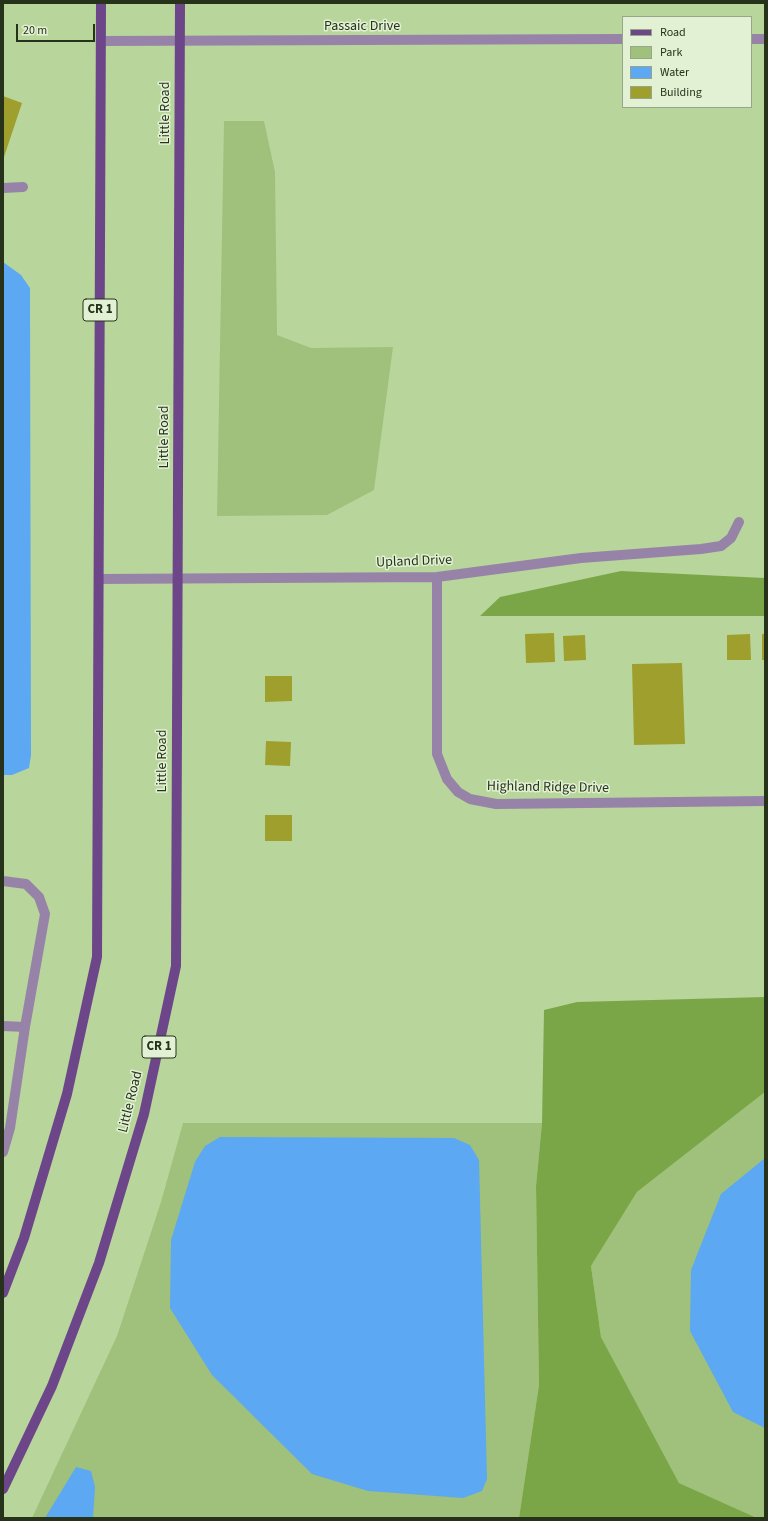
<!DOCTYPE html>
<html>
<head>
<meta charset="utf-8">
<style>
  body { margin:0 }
  #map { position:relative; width:768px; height:1521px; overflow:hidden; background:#b8d69b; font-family:"Source Sans 3",sans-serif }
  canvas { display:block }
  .frame { position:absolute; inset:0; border:4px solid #27321b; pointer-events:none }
  .legend { position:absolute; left:622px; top:16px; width:130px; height:92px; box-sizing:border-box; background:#e2f1d4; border:1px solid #97a58a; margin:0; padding:5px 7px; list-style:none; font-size:12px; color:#27321b }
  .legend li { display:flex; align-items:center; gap:8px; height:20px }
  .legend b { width:20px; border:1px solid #97a58a }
  .scale { position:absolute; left:16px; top:24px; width:79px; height:18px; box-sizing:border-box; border:2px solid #27321b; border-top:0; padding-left:5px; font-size:12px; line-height:14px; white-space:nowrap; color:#27321b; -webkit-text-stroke:3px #e2f1d4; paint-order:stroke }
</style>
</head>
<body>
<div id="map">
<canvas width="768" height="1521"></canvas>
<div class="frame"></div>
<ul class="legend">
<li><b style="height:5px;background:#6d4689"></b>Road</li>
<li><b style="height:11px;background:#9fc17b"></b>Park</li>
<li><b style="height:11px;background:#5ca8f2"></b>Water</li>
<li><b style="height:11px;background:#9e9f2c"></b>Building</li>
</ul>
<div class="scale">20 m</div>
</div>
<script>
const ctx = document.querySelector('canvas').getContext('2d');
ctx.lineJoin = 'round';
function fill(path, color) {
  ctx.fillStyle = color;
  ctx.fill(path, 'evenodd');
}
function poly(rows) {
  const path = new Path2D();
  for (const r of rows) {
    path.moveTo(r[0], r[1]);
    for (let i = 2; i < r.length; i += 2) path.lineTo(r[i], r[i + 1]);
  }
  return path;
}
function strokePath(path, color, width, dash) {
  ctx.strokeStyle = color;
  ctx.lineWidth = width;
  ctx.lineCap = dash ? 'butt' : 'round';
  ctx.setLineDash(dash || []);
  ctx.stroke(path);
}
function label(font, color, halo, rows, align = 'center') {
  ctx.font = font + ' "Source Sans 3",sans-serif';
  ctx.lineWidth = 3;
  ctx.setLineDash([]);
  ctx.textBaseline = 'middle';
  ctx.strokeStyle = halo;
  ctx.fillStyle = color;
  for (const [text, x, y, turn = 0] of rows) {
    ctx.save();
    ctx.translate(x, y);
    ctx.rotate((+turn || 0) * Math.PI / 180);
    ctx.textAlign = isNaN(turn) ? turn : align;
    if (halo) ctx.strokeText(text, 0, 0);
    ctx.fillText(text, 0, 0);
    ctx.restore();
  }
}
fill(poly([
  [224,121,264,121,275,172,277,335,311,348,393,347,374,490,327,515,217,516],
  [765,1092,765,1518,757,1518,679,1483,601,1337,591,1266,637,1192],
  [183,1123,542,1123,536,1186,539,1385,519,1518,32,1518,117,1336,161,1202]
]), '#9fc17b');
fill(poly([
  [621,571,765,578,765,616,480,616,500,597],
  [765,997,765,1092,637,1192,591,1266,601,1337,679,1483,757,1518,519,1518,539,1385,536,1186,542,1123,544,1010,577,1002]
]), '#7ba648');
fill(poly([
  [3,262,21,275,30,288,31,755,29,768,12,775,3,775],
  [220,1137,454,1138,470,1145,479,1160,487,1479,482,1491,463,1498,368,1491,312,1474,212,1375,170,1308,171,1240,195,1162,205,1146],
  [765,1158,765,1428,733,1412,690,1331,691,1270,721,1194],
  [76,1467,91,1471,95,1487,93,1518,45,1518]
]), '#5ca8f2');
fill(poly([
  [3,96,22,103,3,160],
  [554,633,555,662,526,663,525,634],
  [750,634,751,660,727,660,727,635],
  [762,634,765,634,765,660,762,660],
  [585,635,586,660,564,661,563,636],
  [682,663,685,744,634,745,632,664],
  [265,676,292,676,292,701,265,702],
  [266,741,291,742,290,766,265,765],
  [265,815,292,815,292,841,265,841]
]), '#9e9f2c');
strokePath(poly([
  [3,188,23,187]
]), '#9883a8', 10);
strokePath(poly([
  [751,39,765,39],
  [101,41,623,39],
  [437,577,437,754,447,779,458,792,470,799,496,804,765,801],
  [99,579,437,577,581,558,701,549,721,546,731,538,739,522],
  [3,881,26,884,39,897,45,914,25,1027,10,1128,3,1152],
  [3,1026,25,1027]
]), '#9883a8', 10);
strokePath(poly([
  [3,1293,24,1238,67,1094,97,957,101,3],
  [3,1489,52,1386,99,1263,144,1114,176,966,180,3]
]), '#6d4689', 10);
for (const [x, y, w] of [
  [100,310,34],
  [159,1047,34]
]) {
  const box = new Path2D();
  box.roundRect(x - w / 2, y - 11, w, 22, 3);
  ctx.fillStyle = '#e2f1d4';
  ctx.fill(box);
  strokePath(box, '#27321b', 1);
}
label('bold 13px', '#27321b', null, [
  ["CR 1",100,310],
  ["CR 1",159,1047]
]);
label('14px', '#27321b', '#e2f1d4', [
  ["Passaic Drive",362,27],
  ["Little Road",166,113,-90],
  ["Little Road",165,437,-90],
  ["Upland Drive",414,562,-2],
  ["Little Road",163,761,-90],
  ["Highland Ridge Drive",548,788,1],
  ["Little Road",131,1102,-76]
]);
</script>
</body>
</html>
